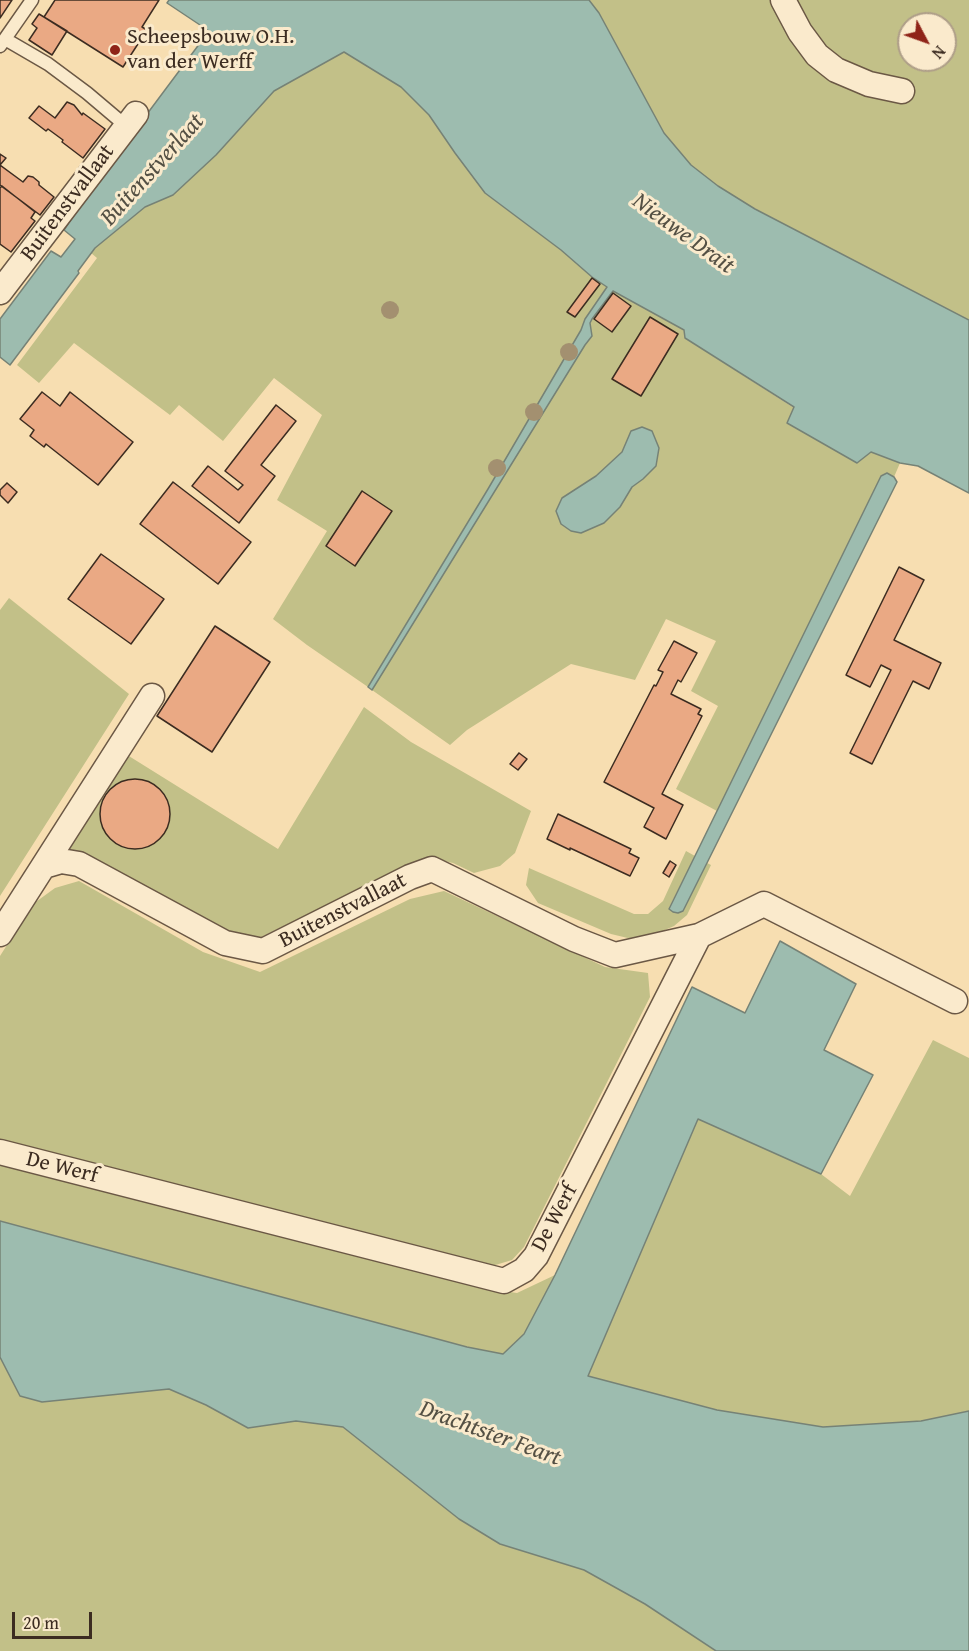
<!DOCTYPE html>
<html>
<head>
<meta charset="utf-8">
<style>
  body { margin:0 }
  #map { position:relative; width:969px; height:1651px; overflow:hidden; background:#f7deb1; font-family:"Gentium Book Plus",serif }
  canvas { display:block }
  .north { position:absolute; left:897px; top:12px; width:60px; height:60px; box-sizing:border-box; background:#faeacc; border:2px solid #ae9e88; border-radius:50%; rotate:131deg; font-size:16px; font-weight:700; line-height:24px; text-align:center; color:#3c2c21 }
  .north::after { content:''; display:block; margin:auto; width:21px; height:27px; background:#8f2418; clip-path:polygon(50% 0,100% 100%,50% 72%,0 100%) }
  .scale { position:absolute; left:12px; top:1612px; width:80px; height:27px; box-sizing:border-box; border:3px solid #3c2c21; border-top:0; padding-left:8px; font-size:18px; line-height:21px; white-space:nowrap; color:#3c2c21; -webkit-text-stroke:4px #faeacc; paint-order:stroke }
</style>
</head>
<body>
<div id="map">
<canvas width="969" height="1651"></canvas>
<div class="north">N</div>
<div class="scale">20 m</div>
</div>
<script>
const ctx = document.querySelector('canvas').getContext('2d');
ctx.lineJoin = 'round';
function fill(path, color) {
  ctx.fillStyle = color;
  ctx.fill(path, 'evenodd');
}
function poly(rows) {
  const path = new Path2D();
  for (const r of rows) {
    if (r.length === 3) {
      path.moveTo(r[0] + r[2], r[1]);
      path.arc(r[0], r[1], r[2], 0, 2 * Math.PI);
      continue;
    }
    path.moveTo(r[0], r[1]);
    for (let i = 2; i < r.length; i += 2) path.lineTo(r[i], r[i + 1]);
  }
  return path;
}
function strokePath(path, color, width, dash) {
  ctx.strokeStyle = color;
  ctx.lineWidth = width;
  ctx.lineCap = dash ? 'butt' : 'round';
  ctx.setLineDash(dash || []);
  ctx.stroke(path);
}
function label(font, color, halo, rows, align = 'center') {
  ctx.font = font + ' "Gentium Book Plus",serif';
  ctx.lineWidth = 6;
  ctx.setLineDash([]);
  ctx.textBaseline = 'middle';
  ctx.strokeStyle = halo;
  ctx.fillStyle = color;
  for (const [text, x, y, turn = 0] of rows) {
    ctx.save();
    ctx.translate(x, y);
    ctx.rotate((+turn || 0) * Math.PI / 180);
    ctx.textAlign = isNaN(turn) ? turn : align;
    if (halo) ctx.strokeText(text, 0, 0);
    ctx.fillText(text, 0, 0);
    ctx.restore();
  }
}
fill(poly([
  [589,0,969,0,969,320,755,209,718,186,691,165,664,133,599,13],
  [909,24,945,24,945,60,909,60],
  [344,52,401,87,429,115,455,153,485,193,561,250,592,277,608,287,585,319,581,330,488,489,368,687,307,645,273,619,327,531,277,500,322,415,274,378,223,441,179,405,170,415,74,343,39,383,17,365,97,258,91,253,95,248,145,207,173,195,216,155,274,91],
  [613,291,684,330,685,338,794,408,788,423,857,463,871,452,900,463,894,477,887,473,881,476,717,811,676,789,718,706,691,691,716,641,666,619,635,680,571,664,467,730,450,745,372,690,585,345,592,336,590,323,592,319],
  [622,452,643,479,632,487,620,507,562,498,596,476],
  [9,598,129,694,0,896,0,610],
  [364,707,411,742,531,811,515,853,500,866,474,873,453,863,431,858,417,861,261,937,247,941,58,854,124,753,278,849],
  [686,851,695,856,669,908,683,911,707,863,711,865,687,915,674,926,649,937,632,939,611,934,538,903,526,885,529,868,634,914,648,914,663,901],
  [79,881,203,952,260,972,410,899,444,891,605,967,648,973,650,997,524,1247,512,1260,492,1266,0,1140,0,956,33,904,55,888],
  [933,1040,969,1058,969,1411,921,1421,823,1427,717,1410,588,1376,698,1119,821,1174,850,1196],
  [0,1165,488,1289,517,1293,555,1275,524,1334,503,1354,467,1347,0,1221],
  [0,1357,42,1402,169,1388,206,1405,248,1428,296,1421,343,1427,459,1519,500,1544,584,1570,645,1604,716,1651,0,1651]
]), '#c2c088');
const water = poly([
  [169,0,589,0,599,13,664,133,691,165,718,186,755,209,969,320,969,493,918,466,900,463,871,452,857,463,787,423,794,407,685,338,684,330,613,291,592,319,590,323,592,336,585,345,372,690,368,687,488,489,581,330,585,319,607,287,592,277,561,250,485,193,455,153,429,115,401,87,344,52,274,91,216,155,173,195,145,207,95,248,78,271,79,273,10,365,0,357,0,319,51,251,61,257,75,239,64,230,94,185,209,31,167,3,169,0],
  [642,427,652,431,659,448,656,466,643,479,632,487,620,507,604,523,581,533,571,531,561,524,556,511,562,498,596,476,622,452,631,431,642,427],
  [887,473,894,477,897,482,683,911,678,913,673,912,669,909,717,811,881,476,887,473],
  [780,941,856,984,824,1050,873,1075,821,1174,698,1119,588,1376,717,1410,823,1427,921,1421,969,1411,969,1651,716,1651,645,1604,584,1570,500,1544,459,1519,343,1427,296,1421,248,1428,206,1405,169,1389,42,1402,20,1396,0,1357,0,1221,467,1347,503,1354,524,1334,555,1275,692,987,745,1013,780,941]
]);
fill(water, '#9dbcaf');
strokePath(water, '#768276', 1.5);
const building = poly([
  [0,0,12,0,0,18,0,0],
  [55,0,159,0,142,27,147,30,123,67,44,17,55,0],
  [39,14,67,31,52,55,29,40,37,28,32,24,39,14],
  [67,102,74,105,82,115,83,113,105,129,83,158,62,142,63,140,48,129,46,131,29,118,39,106,55,118,67,102],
  [0,154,6,158,0,165,23,182,28,176,33,177,39,182,39,185,54,197,40,215,0,185,0,154],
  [2,186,35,212,31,218,35,221,11,252,0,244,0,188,2,186],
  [592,278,600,284,575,317,567,312,592,278],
  [613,293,631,306,612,332,594,319,613,293],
  [650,317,678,334,641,396,612,379,650,317],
  [42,392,60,406,70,392,133,442,98,485,46,444,44,447,30,436,34,430,20,419,42,392],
  [276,405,296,421,261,465,275,476,239,523,192,486,208,466,238,490,243,485,225,471,276,405],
  [173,482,251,542,218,584,140,524,173,482],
  [7,483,17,492,8,503,0,495,0,490,7,483],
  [362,491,392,511,355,566,326,546,362,491],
  [101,554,164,599,131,644,68,599,101,554],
  [899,567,924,580,894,640,941,663,929,689,913,681,872,764,850,753,891,670,881,665,870,687,846,675,899,567],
  [215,626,270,662,212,752,157,716,215,626],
  [674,641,697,653,681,682,678,680,671,694,701,709,698,714,702,716,662,794,683,805,666,839,644,827,654,808,604,782,654,685,656,686,663,672,658,670,674,641],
  [519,753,527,759,518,770,510,764,519,753],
  [135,814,35],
  [558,814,631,849,629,853,639,858,630,876,570,848,570,850,547,839,558,814],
  [670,861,676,865,669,877,663,873,670,861]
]);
fill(building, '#eaa984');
strokePath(building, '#3c2c21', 1.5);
const lane = poly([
  [5,39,48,64,87,93,126,126],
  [0,46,32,0]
]);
const street = poly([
  [783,0,800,32,817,55,836,70,869,84,902,91],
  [0,292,136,114],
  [44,866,61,861,79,864,225,943,263,951,410,877,432,869,574,939,615,955,699,936],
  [0,934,152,696],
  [0,1152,504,1281,524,1270,536,1256,699,936,764,904,955,1001]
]);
strokePath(lane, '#6b5845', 15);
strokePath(street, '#6b5845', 27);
strokePath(lane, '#faeacc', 12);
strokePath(street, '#faeacc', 24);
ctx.fillStyle = '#a39070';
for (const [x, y] of [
  [390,310],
  [569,352],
  [534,412],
  [497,468]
]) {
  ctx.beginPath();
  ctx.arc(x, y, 9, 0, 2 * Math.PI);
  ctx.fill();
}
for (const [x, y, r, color] of [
  [115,50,6,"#8f2418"]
]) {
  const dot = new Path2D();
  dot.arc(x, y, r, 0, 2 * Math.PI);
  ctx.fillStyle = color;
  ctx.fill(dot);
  strokePath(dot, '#faeacc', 2);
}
label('22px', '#3c2c21', '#faeacc', [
  ["Scheepsbouw O.H.",127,37],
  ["van der Werff",127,62]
], 'left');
label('22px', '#3c2c21', '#faeacc', [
  ["Buitenstvallaat",68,203,-53],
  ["Buitenstvallaat",343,911,-27],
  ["De Werf",62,1168,14],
  ["De Werf",555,1218,-62]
]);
label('italic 24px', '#545044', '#faeacc', [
  ["Buitenstverlaat",153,170,-48],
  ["Nieuwe Drait",683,234,36],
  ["Drachtster Feart",490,1434,20]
]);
</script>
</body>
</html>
